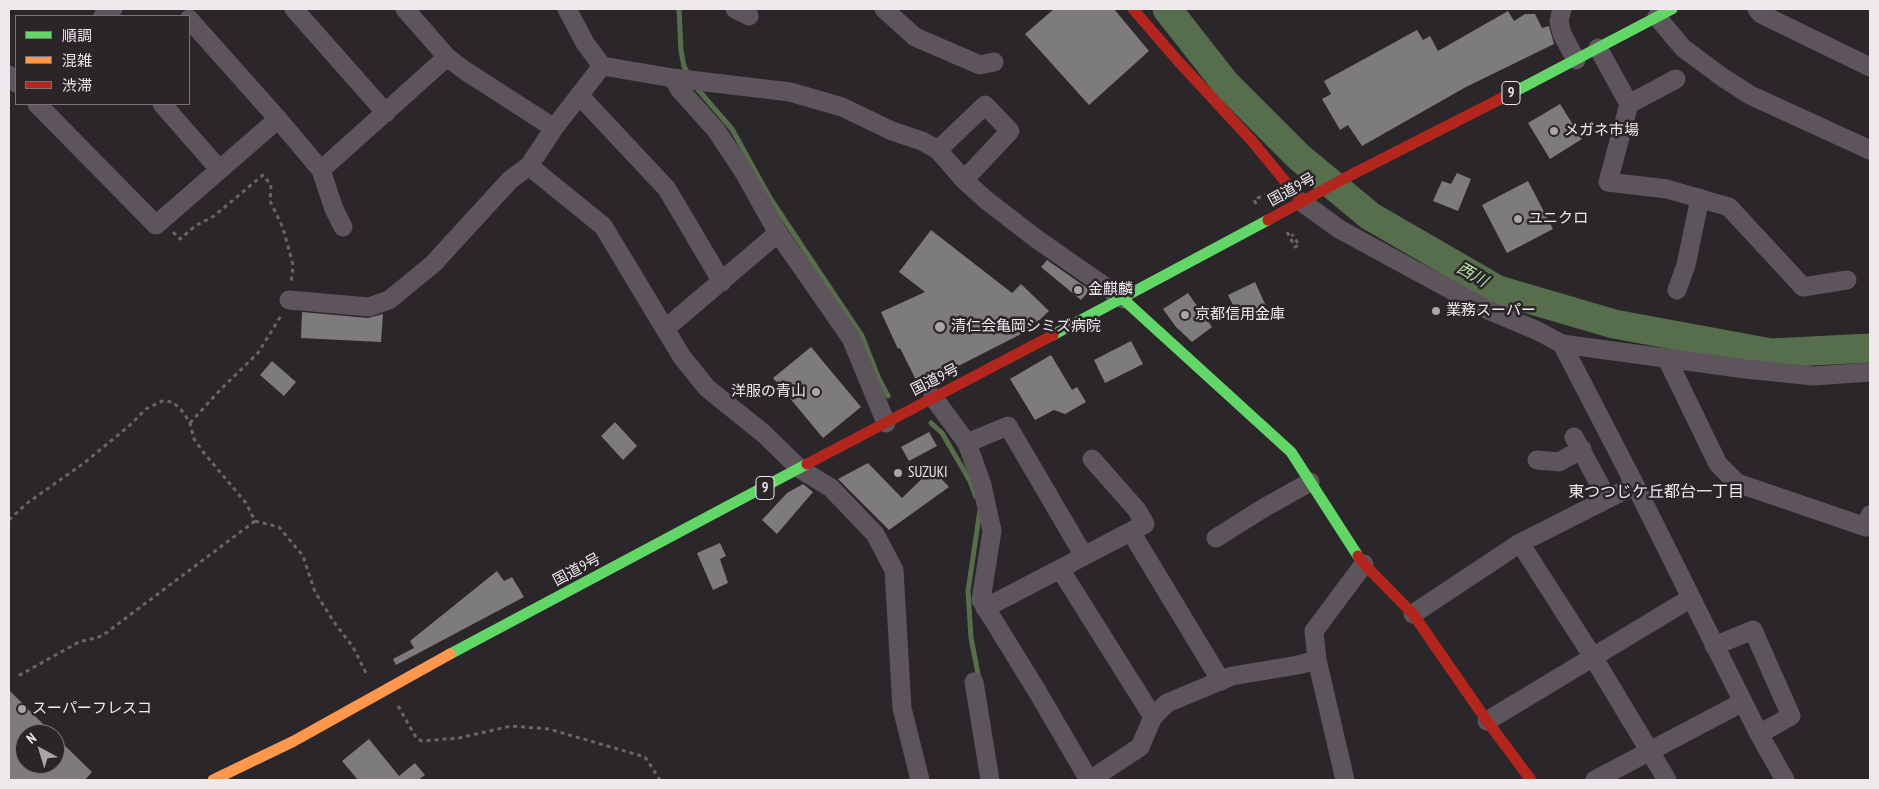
<!DOCTYPE html>
<html>
<head>
<meta charset="utf-8">
<style>
  body { margin:0 }
  #map { position:relative; width:1879px; height:789px; overflow:hidden; background:#2a2629; font-family:"PT Sans Narrow","Noto Sans JP",sans-serif }
  canvas { display:block }
  .frame { position:absolute; inset:0; border:10px solid #ede9ed; pointer-events:none }
  .legend { position:absolute; left:15px; top:15px; width:175px; height:90px; box-sizing:border-box; background:#2b252a; border:1px solid #797378; margin:0; padding:6px 9px; list-style:none; font-size:15px; color:#ede9ed }
  .legend li { display:flex; align-items:center; gap:10px; height:25px }
  .legend b { width:25px; border:1px solid #797378 }
  .north { position:absolute; left:15px; top:724px; width:50px; height:50px; box-sizing:border-box; background:#2b252a; border:1px solid #797378; border-radius:50%; rotate:321deg; font-size:14px; font-weight:700; line-height:20px; text-align:center; color:#ede9ed }
  .north::after { content:''; display:block; margin:auto; width:18px; height:22px; background:#a9a5a8; clip-path:polygon(50% 0,100% 100%,50% 72%,0 100%) }
</style>
</head>
<body>
<div id="map">
<canvas width="1879" height="789"></canvas>
<div class="frame"></div>
<ul class="legend">
<li><b style="height:6px;background:#63d668"></b>順調</li>
<li><b style="height:6px;background:#ff974d"></b>混雑</li>
<li><b style="height:6px;background:#b3261e"></b>渋滞</li>
</ul>
<div class="north">N</div>
</div>
<script>
const ctx = document.querySelector('canvas').getContext('2d');
ctx.lineJoin = 'round';
function poly(rows) {
  const path = new Path2D();
  for (const r of rows) {
    path.moveTo(r[0], r[1]);
    for (let i = 2; i < r.length; i += 2) path.lineTo(r[i], r[i + 1]);
  }
  return path;
}
function strokePath(path, color, width, dash) {
  ctx.strokeStyle = color;
  ctx.lineWidth = width;
  ctx.lineCap = dash ? 'butt' : 'round';
  ctx.setLineDash(dash || []);
  ctx.stroke(path);
}
function fill(path, color) {
  ctx.fillStyle = color;
  ctx.fill(path, 'evenodd');
}
function label(font, color, halo, rows, align = 'center') {
  ctx.font = font + ' "PT Sans Narrow","Noto Sans JP",sans-serif';
  ctx.lineWidth = 5;
  ctx.setLineDash([]);
  ctx.textBaseline = 'middle';
  ctx.strokeStyle = halo;
  ctx.fillStyle = color;
  for (const [text, x, y, turn = 0] of rows) {
    ctx.save();
    ctx.translate(x, y);
    ctx.rotate((+turn || 0) * Math.PI / 180);
    ctx.textAlign = isNaN(turn) ? turn : align;
    if (halo) ctx.strokeText(text, 0, 0);
    ctx.fillText(text, 0, 0);
    ctx.restore();
  }
}
strokePath(poly([
  [679,9,681,51,684,66,688,74],
  [695,86,732,129,770,198,862,336,878,377,888,396],
  [931,423,942,433,970,481,976,497],
  [979,679,971,638,968,591,980,510]
]), '#576e4d', 5);
strokePath(poly([
  [1167,9,1226,84,1299,157,1370,216,1498,290,1614,324,1771,353,1870,348]
]), '#576e4d', 29);
fill(poly([
  [1054,9,1114,9,1149,51,1089,105,1025,34],
  [1508,11,1514,21,1525,14,1535,14,1542,28,1549,26,1554,44,1466,87,1362,146,1348,125,1340,130,1322,99,1331,94,1324,81,1417,30,1423,40,1430,36,1438,51],
  [1560,104,1582,139,1550,159,1528,123],
  [1457,173,1471,179,1458,211,1433,201,1442,181,1451,184],
  [1528,181,1553,229,1507,253,1482,205],
  [931,230,1012,293,1021,284,1049,311,1029,330,919,386,900,348,898,349,881,312,925,292,899,272],
  [1047,260,1090,290,1081,300,1041,267],
  [1255,282,1266,306,1240,319,1228,295],
  [1188,293,1212,327,1192,342,1176,327,1163,309],
  [302,312,368,318,383,314,381,342,301,338],
  [1131,341,1143,364,1105,383,1094,360],
  [811,347,861,407,823,438,773,378],
  [1051,355,1072,390,1077,387,1086,402,1065,414,1054,410,1035,420,1010,379],
  [272,361,296,382,284,396,260,375],
  [615,422,637,446,623,460,601,436],
  [929,432,937,446,909,461,901,447],
  [868,463,902,498,932,469,949,487,889,530,838,479],
  [803,484,813,492,777,534,762,520,787,493],
  [720,543,726,556,720,559,728,583,713,590,697,553],
  [497,571,504,581,512,577,524,597,396,665,393,659,414,648,410,641],
  [9,690,53,734,25,734,25,764,55,764,55,736,92,772,85,780,9,780],
  [369,739,399,776,415,763,425,775,418,780,358,780,342,761]
]), '#7e7b7e');
strokePath(poly([
  [1256,204,1254,200,1266,194],
  [173,232,180,239,195,226,214,216,263,175,271,185,270,201,283,228,293,265,291,284],
  [1287,232,1295,247,1299,245,1292,234],
  [190,423,221,389,258,353,282,314],
  [9,520,26,504,84,463,129,426,146,409,162,401,173,402,184,413,190,423,194,439,204,453,246,503,255,521,102,636,79,642,18,676],
  [255,521,279,527,303,556,315,592,336,625,353,647,367,675],
  [398,706,417,739,422,741,459,738,511,726,549,729,645,757,660,780]
]), '#6b646a', 3, [4, 4]);
strokePath(poly([
  [294,9,386,113],
  [405,9,447,57],
  [567,9,585,43,602,66,673,78,790,92,842,107,892,131,922,141,938,150,964,180,986,200,1038,240,1123,299],
  [735,9,749,16],
  [884,9,915,37,980,65,994,62],
  [1562,9,1559,21,1562,34,1576,60],
  [1757,9,1761,14,1870,67],
  [103,16,113,9],
  [1657,17,1683,48,1722,77,1750,95,1870,150],
  [189,19,278,119],
  [1598,48,1629,104,1608,182,1667,189,1729,207,1803,287,1847,280],
  [9,75,16,83],
  [673,78,680,90,716,130,745,174,778,233,851,338,886,423],
  [579,95,667,189,722,282],
  [37,104,156,225,278,119,321,170,447,57,464,70,554,128],
  [162,104,219,169],
  [1629,104,1676,79],
  [938,150,985,105,1010,131,964,180],
  [529,166,603,226,682,357,707,388,763,433,800,469,831,488,875,534,894,570,902,708,920,780],
  [321,170,334,209,343,227],
  [1302,202,1339,229,1488,310,1538,331,1562,344,1746,369,1813,376,1870,372],
  [1677,290,1686,265,1700,198],
  [289,300,369,307,389,300,433,264,510,180,529,166,554,128,602,66],
  [665,329,778,233],
  [1562,344,1635,485,1759,734,1785,780],
  [1667,359,1718,464,1737,483,1866,527,1870,515],
  [933,397,967,443,1008,426,1084,556,1060,569,1153,717],
  [1574,437,1607,498],
  [967,443,982,485,992,531,981,600,1037,691,1089,780],
  [1537,460,1559,462,1582,449],
  [1131,532,1221,681],
  [1216,538,1262,509,1310,482],
  [1520,543,1593,657,1667,780],
  [1084,556,1145,524,1137,510,1092,459],
  [985,608,1060,569],
  [1413,614,1520,543,1635,485],
  [1714,646,1753,630,1791,716,1759,734],
  [974,682,990,780],
  [1487,721,1691,598],
  [1090,780,1140,747,1153,717,1167,703,1232,676,1298,665,1317,660],
  [1345,780,1317,660,1314,631,1364,564],
  [1595,780,1743,702]
]), '#5d545c', 19);
strokePath(poly([
  [1512,93,1672,9],
  [1123,299,1291,452,1358,556],
  [1053,335,1268,220],
  [450,654,807,464]
]), '#63d668', 11);
strokePath(poly([
  [213,780,294,741,450,654]
]), '#ff974d', 11);
strokePath(poly([
  [1133,9,1178,61,1252,141,1302,202],
  [1268,220,1349,176,1512,93],
  [807,464,1053,335],
  [1358,556,1364,564,1413,614,1487,721,1531,780]
]), '#b3261e', 11);
for (const [x, y, r, color] of [
  [1554,131,5,"#a9a5a8"],
  [1518,219,5,"#a9a5a8"],
  [1078,290,5,"#a9a5a8"],
  [1436,311,5,"#a9a5a8"],
  [1185,315,5,"#a9a5a8"],
  [940,327,6,"#a9a5a8"],
  [816,392,5,"#a9a5a8"],
  [898,473,5,"#a9a5a8"],
  [22,709,5,"#a9a5a8"]
]) {
  const dot = new Path2D();
  dot.arc(x, y, r, 0, 2 * Math.PI);
  ctx.fillStyle = color;
  ctx.fill(dot);
  strokePath(dot, '#2b252a', 2);
}
for (const [x, y, w] of [
  [1511,93,18],
  [765,488,18]
]) {
  const box = new Path2D();
  box.roundRect(x - w / 2, y - 11.5, w, 23, 4);
  ctx.fillStyle = '#2b252a';
  ctx.fill(box);
  strokePath(box, '#ede9ed', 1);
}
label('bold 14px', '#ede9ed', null, [
  ["9",1511,93],
  ["9",765,488]
]);
label('15px', '#ede9ed', '#2b252a', [
  ["メガネ市場",1564,131],
  ["ユニクロ",1528,219],
  ["金麒麟",1088,290],
  ["業務スーパー",1446,311],
  ["京都信用金庫",1195,315],
  ["清仁会亀岡シミズ病院",951,327],
  ["洋服の青山",806,392,"right"],
  ["SUZUKI",908,473],
  ["スーパーフレスコ",32,709]
], 'left');
label('15px', '#ede9ed', '#2b252a', [
  ["国道9号",1292,190,-29],
  ["国道9号",935,380,-27],
  ["国道9号",577,570,-28]
]);
label('italic 16px', '#b5e0a4', '#2b252a', [
  ["西川",1472,275,30]
]);
label('16px', '#ede9ed', '#2b252a', [
  ["東つつじケ丘都台一丁目",1656,492]
]);
</script>
</body>
</html>
